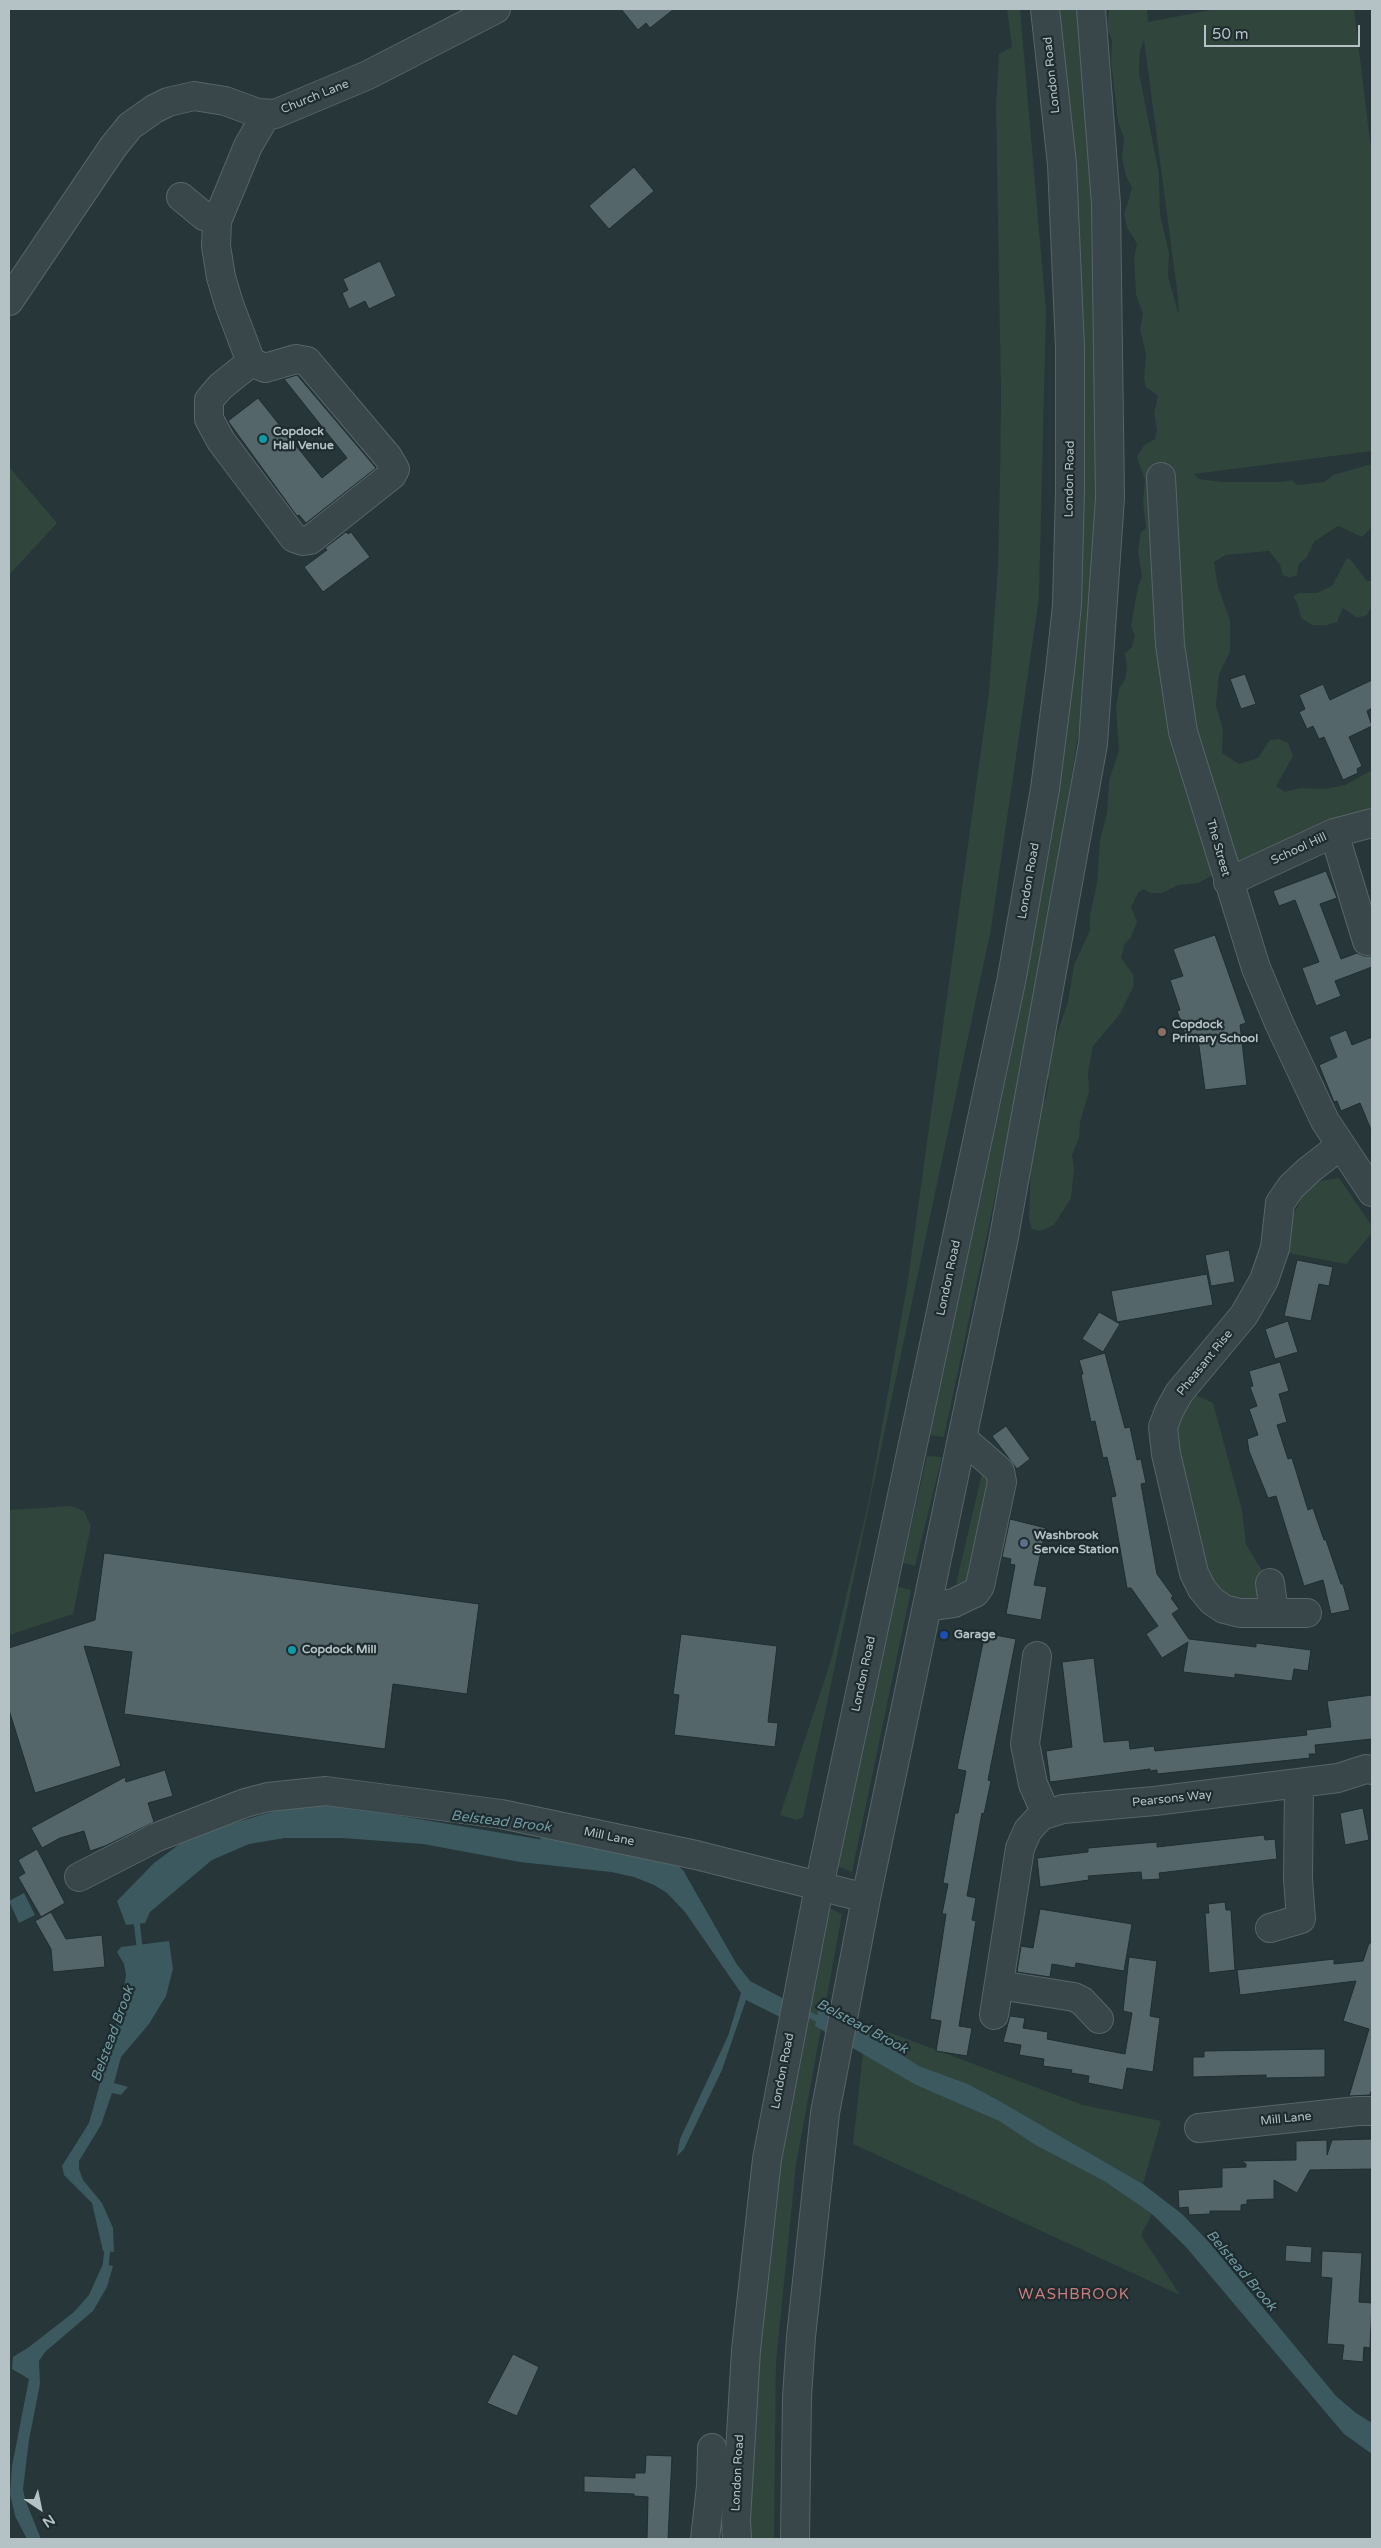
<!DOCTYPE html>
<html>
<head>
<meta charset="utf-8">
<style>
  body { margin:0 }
  #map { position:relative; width:1381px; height:2548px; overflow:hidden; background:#263639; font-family:"Varela Round",sans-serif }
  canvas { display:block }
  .frame { position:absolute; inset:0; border:10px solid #b5c2c5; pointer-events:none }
  .north { position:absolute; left:15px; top:2483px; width:50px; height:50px; -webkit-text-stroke:4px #1e2c2f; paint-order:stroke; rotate:146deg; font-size:14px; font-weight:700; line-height:20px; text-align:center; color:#b5c2c5 }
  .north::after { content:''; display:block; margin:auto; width:18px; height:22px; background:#b5c2c5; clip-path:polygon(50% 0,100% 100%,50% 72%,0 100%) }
  .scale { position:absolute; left:1204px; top:25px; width:156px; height:22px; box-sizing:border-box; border:2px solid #b5c2c5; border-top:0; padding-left:6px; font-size:15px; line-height:18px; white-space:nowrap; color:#b5c2c5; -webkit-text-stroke:4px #1e2c2f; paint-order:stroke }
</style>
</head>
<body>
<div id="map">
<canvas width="1381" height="2548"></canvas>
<div class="frame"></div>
<div class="north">N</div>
<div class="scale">50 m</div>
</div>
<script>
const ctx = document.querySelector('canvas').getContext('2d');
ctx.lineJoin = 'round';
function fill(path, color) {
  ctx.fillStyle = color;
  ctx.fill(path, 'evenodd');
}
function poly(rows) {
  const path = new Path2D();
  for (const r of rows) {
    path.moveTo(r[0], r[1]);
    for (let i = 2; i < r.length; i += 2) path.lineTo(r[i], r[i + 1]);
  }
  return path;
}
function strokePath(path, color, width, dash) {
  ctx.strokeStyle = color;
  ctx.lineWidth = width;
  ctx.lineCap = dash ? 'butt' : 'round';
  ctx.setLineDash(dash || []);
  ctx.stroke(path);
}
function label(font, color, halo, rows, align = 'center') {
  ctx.font = font + ' "Varela Round",sans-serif';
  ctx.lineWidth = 4.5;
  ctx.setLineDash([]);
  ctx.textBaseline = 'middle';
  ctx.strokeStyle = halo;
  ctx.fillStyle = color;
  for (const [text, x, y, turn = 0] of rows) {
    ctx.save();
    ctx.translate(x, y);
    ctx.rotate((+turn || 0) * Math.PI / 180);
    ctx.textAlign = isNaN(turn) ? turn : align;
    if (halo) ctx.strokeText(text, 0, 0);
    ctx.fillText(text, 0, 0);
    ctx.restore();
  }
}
fill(poly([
  [1007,9,1020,9,1046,311,1039,598,991,929,803,1817,797,1820,780,1815,831,1660,869,1500,908,1280,989,692,998,565,1000,477,1001,396,996,106,999,54,1012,47],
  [1058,9,1077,9,1096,251,1097,489,1087,678,1036,1004,944,1437,928,1435,1021,1000,1072,673],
  [1109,9,1147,9,1148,22,1216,9,1354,9,1372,157,1372,451,1194,474,1199,479,1222,482,1281,482,1292,480,1297,485,1324,482,1333,475,1372,464,1372,527,1362,537,1338,526,1314,542,1307,557,1299,564,1297,575,1290,578,1283,575,1280,565,1269,551,1226,555,1214,562,1218,587,1230,620,1230,652,1219,674,1216,705,1223,730,1222,753,1239,764,1258,758,1270,740,1279,739,1288,743,1293,756,1276,786,1285,792,1300,788,1324,789,1345,785,1372,770,1372,819,1215,874,1198,883,1178,885,1162,893,1151,893,1143,889,1138,893,1131,907,1137,921,1136,925,1130,939,1125,943,1121,958,1133,974,1134,985,1120,1014,1093,1046,1088,1073,1089,1092,1080,1122,1079,1138,1072,1155,1074,1169,1071,1198,1054,1225,1041,1231,1032,1229,1029,1220,1032,1131,1035,1120,1046,1097,1049,1081,1046,1074,1050,1053,1068,1002,1074,965,1090,930,1090,915,1097,883,1100,840,1107,813,1109,780,1119,750,1116,708,1119,689,1125,679,1127,668,1125,653,1132,647,1135,636,1131,626,1138,586,1142,577,1138,551,1141,532,1146,528,1143,501,1145,480,1137,457,1144,445,1155,439,1157,430,1154,413,1158,396,1146,387,1144,379,1146,354,1140,329,1143,314,1136,294,1134,258,1137,244,1127,227,1124,215,1132,188,1126,176,1122,159,1124,138,1118,122,1111,60,1112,40,1107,29],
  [1144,40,1178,298,1179,315,1168,277,1169,253,1160,214,1159,174,1139,73,1140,51],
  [9,467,57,523,9,575],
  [1347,558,1351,560,1367,581,1372,581,1372,605,1367,615,1357,618,1343,608,1337,622,1327,625,1312,625,1301,618,1298,605,1293,596,1299,593,1317,593,1332,586],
  [1339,1178,1372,1226,1372,1233,1346,1264,1288,1253,1290,1222,1305,1191,1318,1181],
  [1191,1393,1213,1403,1242,1510,1246,1544,1267,1579,1253,1602,1229,1601,1208,1584,1173,1442,1179,1415],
  [927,1456,942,1457,915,1566,903,1563],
  [983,1469,991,1480,967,1581,956,1584],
  [71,1506,84,1511,91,1526,73,1614,9,1635,9,1510],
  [895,1586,911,1590,852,1872,837,1866],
  [829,1908,842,1914,796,2165,776,2362,774,2539,749,2539,747,2532,759,2355,779,2156],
  [862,2029,891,2033,1083,2105,1161,2121,1143,2184,996,2099,968,2084,919,2066],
  [863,2052,916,2085,999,2121,1037,2146,1104,2181,1152,2214,1141,2235,1180,2295,853,2144]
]), '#30453c');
fill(poly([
  [305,1805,347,1807,592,1848,648,1850,670,1859,683,1870,736,1963,750,1981,805,2010,802,2028,746,2000,722,2070,684,2149,677,2156,680,2139,728,2036,741,1993,685,1912,667,1893,654,1885,634,1877,611,1872,520,1862,423,1844,342,1838,285,1838,249,1844,212,1860,150,1912,145,1923,126,1925,117,1901,154,1863,181,1843,227,1825,285,1808],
  [24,1893,35,1915,19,1923,9,1901],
  [169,1941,173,1969,166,1996,149,2024,121,2057,114,2083,128,2087,121,2095,112,2093,101,2125,79,2161,79,2169,83,2180,102,2203,113,2228,114,2252,103,2251,92,2203,64,2175,62,2166,89,2123,121,2008,126,1975,124,1964,117,1952,121,1947],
  [819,2008,862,2029,919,2066,968,2084,996,2099,1143,2184,1182,2214,1208,2241,1336,2396,1356,2413,1372,2423,1372,2454,1344,2434,1186,2247,1152,2214,1104,2181,1037,2146,999,2121,916,2085,815,2026],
  [103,2264,113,2266,107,2287,93,2311,45,2352,39,2361,40,2384,29,2440,23,2489,25,2499,41,2539,27,2539,15,2516,10,2494,12,2466,29,2379,12,2369,13,2357,29,2347,74,2312,89,2295]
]), '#3b595e');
strokePath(poly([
  [543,1840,590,1846],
  [136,1916,140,1951],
  [801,2010,823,2022],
  [105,2271,108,2244]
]), '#3b595e', 6);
const building = poly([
  [621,9,674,9,650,28,646,23,638,30,621,9],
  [634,167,654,191,609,229,589,206,634,167],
  [380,261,396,296,369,309,365,301,349,309,342,293,348,290,343,279,380,261],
  [297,375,376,468,306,523,299,515,297,516,228,421,258,398,322,478,347,458,284,379,297,375],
  [346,532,348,534,351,532,370,557,323,592,304,567,327,550,325,548,346,532],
  [1245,674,1256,704,1241,709,1230,679,1245,674],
  [1372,680,1372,708,1367,711,1372,726,1349,737,1362,766,1357,769,1358,773,1343,780,1324,737,1319,739,1313,726,1307,729,1299,712,1305,709,1299,695,1323,684,1330,700,1372,680],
  [1326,871,1337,898,1320,904,1341,959,1357,953,1364,956,1372,956,1372,967,1335,981,1341,996,1316,1006,1302,968,1319,962,1295,900,1279,906,1273,891,1326,871],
  [1215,935,1246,1023,1240,1025,1247,1085,1205,1090,1198,1039,1188,1043,1177,1011,1180,1010,1170,980,1183,976,1173,949,1215,935],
  [1346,1030,1352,1045,1372,1037,1372,1132,1360,1103,1341,1111,1337,1101,1334,1102,1319,1065,1337,1057,1329,1037,1346,1030],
  [1229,1250,1235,1282,1211,1286,1205,1255,1229,1250],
  [1297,1260,1333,1267,1329,1286,1319,1284,1311,1321,1284,1316,1297,1260],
  [1207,1274,1213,1305,1117,1322,1111,1291,1207,1274],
  [1099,1312,1120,1324,1103,1352,1082,1339,1099,1312],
  [1288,1321,1298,1352,1275,1359,1265,1329,1288,1321],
  [1105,1353,1125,1428,1130,1427,1137,1460,1141,1459,1146,1483,1141,1484,1157,1574,1173,1596,1171,1598,1179,1609,1172,1614,1189,1639,1256,1647,1256,1643,1311,1650,1308,1671,1294,1669,1292,1681,1235,1674,1235,1678,1183,1672,1188,1642,1162,1658,1146,1634,1158,1626,1131,1588,1127,1588,1111,1497,1116,1496,1107,1457,1103,1458,1095,1421,1091,1422,1081,1375,1083,1374,1079,1360,1105,1353],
  [1280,1362,1289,1391,1279,1394,1287,1422,1277,1425,1288,1459,1292,1458,1308,1510,1313,1508,1324,1540,1326,1540,1341,1584,1343,1584,1350,1610,1331,1614,1323,1580,1304,1586,1276,1496,1268,1498,1249,1451,1247,1439,1258,1435,1249,1409,1257,1406,1250,1387,1253,1386,1249,1371,1280,1362],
  [1006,1426,1030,1459,1017,1469,992,1436,1006,1426],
  [1010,1519,1046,1528,1034,1585,1047,1587,1041,1620,1006,1614,1015,1565,1010,1564,1011,1559,1002,1557,1010,1519],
  [104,1553,479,1604,467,1694,393,1684,385,1749,124,1714,132,1652,84,1646,121,1766,35,1793,9,1710,9,1648,95,1620,104,1553],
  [985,1633,1016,1639,988,1780,991,1781,984,1814,982,1813,967,1896,976,1898,972,1920,976,1921,959,2026,972,2028,967,2056,936,2051,941,2021,930,2019,946,1914,942,1914,948,1884,943,1883,955,1813,958,1813,966,1771,957,1769,985,1633],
  [681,1634,777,1646,768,1722,778,1723,775,1747,674,1735,679,1695,673,1694,681,1634],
  [1094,1658,1104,1742,1129,1740,1130,1749,1154,1746,1155,1751,1307,1735,1306,1730,1331,1727,1327,1701,1372,1695,1372,1739,1315,1745,1316,1754,1309,1754,1310,1758,1157,1774,1157,1770,1150,1771,1150,1769,1050,1782,1046,1751,1072,1747,1062,1662,1094,1658],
  [165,1770,173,1796,148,1803,154,1822,105,1846,90,1851,84,1831,60,1838,42,1848,31,1828,125,1777,126,1782,165,1770],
  [1363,1808,1369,1840,1345,1845,1340,1813,1363,1808],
  [1264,1835,1265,1840,1275,1839,1277,1859,1159,1873,1160,1879,1142,1880,1141,1872,1088,1876,1089,1880,1040,1887,1037,1858,1088,1852,1088,1848,1157,1842,1157,1847,1264,1835],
  [37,1849,65,1903,41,1917,18,1877,25,1873,18,1860,37,1849],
  [1225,1902,1226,1910,1231,1910,1235,1970,1209,1973,1205,1913,1209,1913,1208,1904,1225,1902],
  [1040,1909,1132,1924,1124,1971,1076,1963,1075,1968,1052,1964,1050,1977,1017,1972,1021,1946,1033,1948,1040,1909],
  [51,1912,66,1939,102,1935,105,1967,53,1972,51,1949,35,1921,51,1912],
  [1369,1943,1372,1943,1372,2089,1370,2095,1349,2096,1369,2029,1343,2021,1356,1981,1240,1995,1237,1970,1334,1959,1334,1964,1363,1961,1369,1943],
  [1129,1957,1157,1961,1150,2016,1160,2018,1153,2072,1127,2068,1123,2090,1088,2083,1089,2076,1071,2073,1072,2070,1043,2066,1044,2059,1019,2055,1021,2045,1003,2042,1010,2016,1025,2018,1023,2028,1048,2032,1047,2039,1125,2054,1132,2013,1123,2011,1129,1957],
  [1325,2049,1325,2077,1266,2078,1266,2075,1193,2077,1193,2057,1204,2057,1204,2051,1325,2049],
  [1372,2139,1372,2169,1310,2170,1297,2193,1274,2180,1274,2199,1247,2200,1247,2204,1241,2205,1241,2211,1210,2211,1210,2214,1189,2215,1188,2207,1179,2208,1178,2190,1222,2187,1222,2168,1246,2167,1246,2164,1241,2161,1296,2160,1296,2141,1327,2140,1327,2155,1332,2140,1372,2139],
  [1286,2245,1312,2247,1311,2263,1285,2261,1286,2245],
  [1322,2251,1362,2253,1359,2302,1372,2303,1370,2348,1364,2347,1363,2362,1342,2360,1344,2345,1327,2344,1332,2278,1321,2277,1322,2251],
  [513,2354,539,2367,517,2416,487,2403,513,2354],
  [646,2455,672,2456,668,2539,647,2539,648,2497,634,2496,634,2494,584,2492,584,2476,635,2478,635,2473,645,2473,646,2455]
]);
fill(building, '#54666a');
strokePath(building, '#202e31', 1);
const minor = poly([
  [181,197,204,216,217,221],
  [9,301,113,147,130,126,154,109,168,102,194,96,225,101,258,113,275,114,368,75,496,9],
  [251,362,220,387,209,400,209,419,221,441,294,538,303,541,310,540,392,475,395,469,388,457,307,361,296,359,265,368,251,362,229,304,221,277,216,246,217,221,248,146,266,115],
  [1161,477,1170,645,1183,732,1256,968,1279,1023,1325,1121,1372,1192],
  [1334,833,1367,941],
  [1228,882,1334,833,1372,823],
  [1270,1583,1274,1613],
  [927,1607,954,1603,966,1597,975,1593,980,1586,1002,1482,1000,1471,962,1438],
  [1307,1613,1240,1613,1224,1609,1212,1601,1202,1589,1194,1573,1166,1454,1163,1427,1169,1411,1179,1393,1244,1315,1264,1280,1275,1248,1280,1203,1291,1187,1309,1170,1340,1146],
  [1037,1656,1025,1744,1033,1784,1046,1814],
  [79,1877,157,1837,245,1803,268,1797,326,1791,501,1814,696,1855,866,1898],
  [1270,1928,1301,1919,1298,1879,1299,1783],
  [999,1985,1074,1997,1082,2001,1099,2019],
  [994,2015,1020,1848,1028,1830,1041,1816,1063,1809,1155,1801,1338,1778,1366,1769,1372,1770],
  [1199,2128,1358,2111,1372,2111],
  [705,2539,711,2486,712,2448],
  [737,2539,736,2520,746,2350,767,2159,819,1887,1012,977,1045,789,1060,671,1067,605,1070,491,1070,348,1062,164,1045,9],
  [795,2539,797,2397,801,2337,825,2113,866,1898,1003,1242,1093,744,1110,498,1106,204,1091,9]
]);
strokePath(minor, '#576568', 30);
strokePath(minor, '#39474a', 28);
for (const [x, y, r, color] of [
  [263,439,5,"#0f9aa8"],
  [1162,1032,5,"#8d6e63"],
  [1024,1543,5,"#5c6f8a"],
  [944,1635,5,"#1a4fb4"],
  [292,1650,5,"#0f9aa8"]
]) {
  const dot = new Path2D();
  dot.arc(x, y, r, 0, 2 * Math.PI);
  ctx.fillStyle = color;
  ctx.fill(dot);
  strokePath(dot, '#1e2c2f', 2);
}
label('12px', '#b5c2c5', '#1e2c2f', [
  ["London Road",1052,75,-96],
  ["Church Lane",315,97,-22],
  ["London Road",1070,479,-89],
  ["The Street",1218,848,74],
  ["School Hill",1299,849,-25],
  ["London Road",1029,881,-80],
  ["London Road",949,1278,-78],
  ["Pheasant Rise",1205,1363,-51],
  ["London Road",864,1674,-78],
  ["Pearsons Way",1172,1799,-6],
  ["Mill Lane",609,1837,12],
  ["London Road",783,2071,-79],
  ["Mill Lane",1286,2119,-6],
  ["London Road",738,2473,-87]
]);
label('bold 12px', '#b5c2c5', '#1e2c2f', [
  ["Copdock",273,432],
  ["Hall Venue",273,446],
  ["Copdock",1172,1025],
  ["Primary School",1172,1039],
  ["Washbrook",1034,1536],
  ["Service Station",1034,1550],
  ["Garage",954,1635],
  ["Copdock Mill",302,1650]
], 'left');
label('italic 14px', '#7199a0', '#1e2c2f', [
  ["Belstead Brook",501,1822,7],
  ["Belstead Brook",862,2027,28],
  ["Belstead Brook",113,2034,-70],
  ["Belstead Brook",1241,2271,50]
]);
ctx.letterSpacing = '1px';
label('15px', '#ce7d7c', '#1e2c2f', [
  ["WASHBROOK",1074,2295]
]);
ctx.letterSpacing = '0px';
</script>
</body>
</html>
